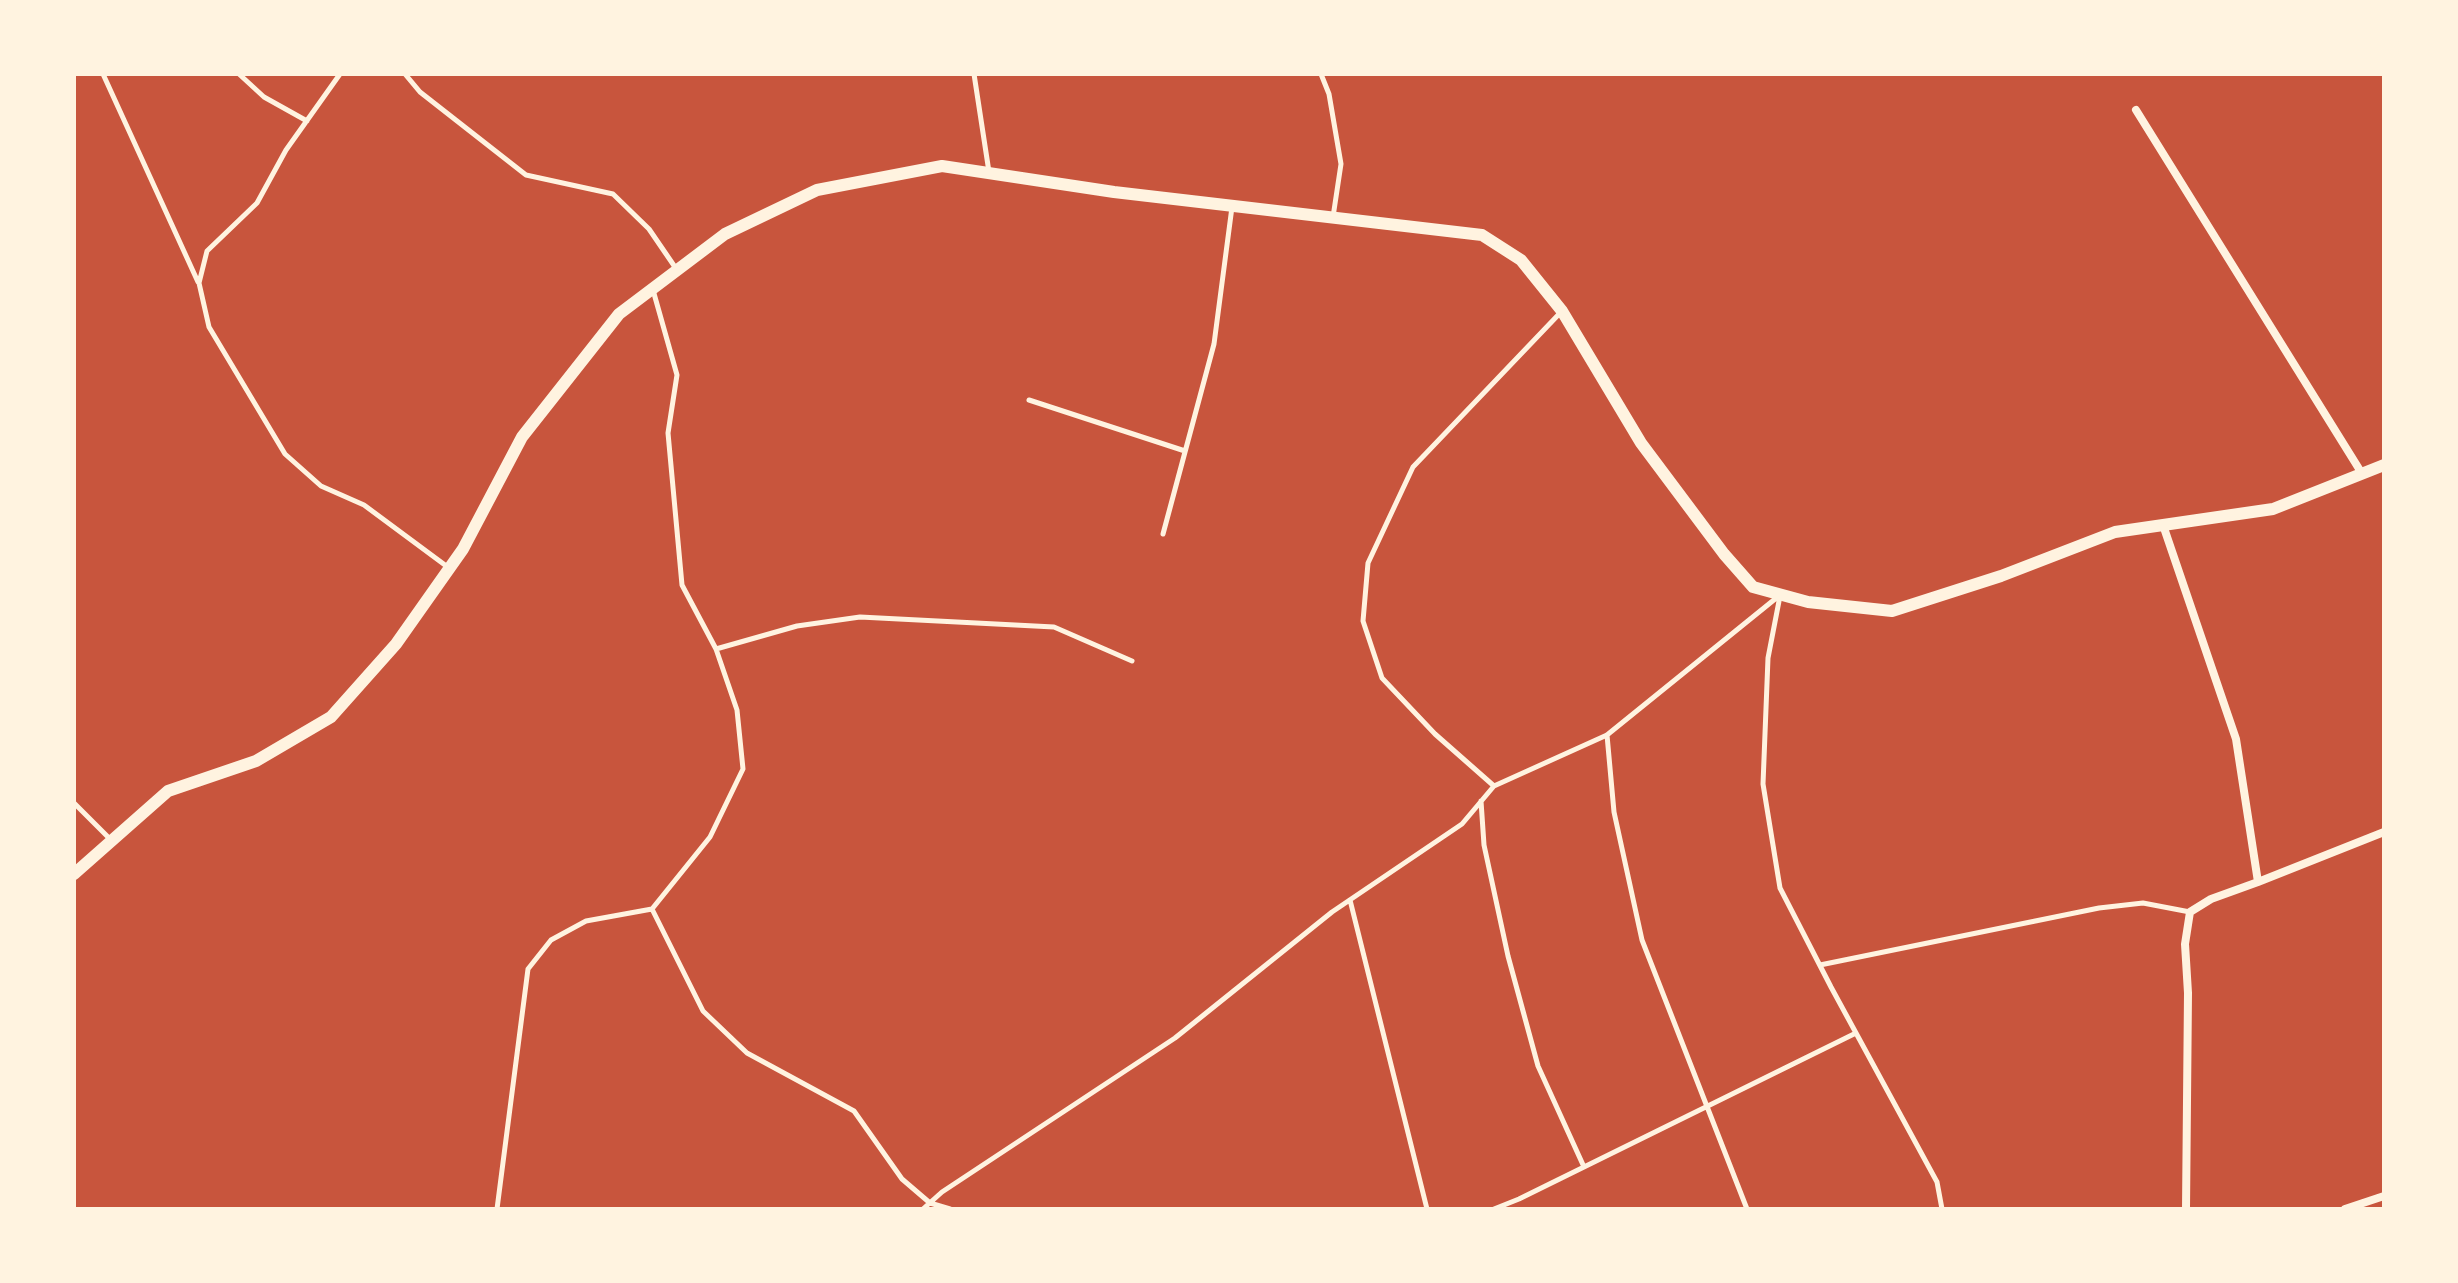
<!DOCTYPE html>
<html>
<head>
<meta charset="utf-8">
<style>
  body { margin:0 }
  #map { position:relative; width:2458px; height:1283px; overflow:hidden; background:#c8553d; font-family:Karla,sans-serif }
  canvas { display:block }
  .frame { position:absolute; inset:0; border:76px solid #fff3e0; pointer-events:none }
</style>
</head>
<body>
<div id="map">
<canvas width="2458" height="1283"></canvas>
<div class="frame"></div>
</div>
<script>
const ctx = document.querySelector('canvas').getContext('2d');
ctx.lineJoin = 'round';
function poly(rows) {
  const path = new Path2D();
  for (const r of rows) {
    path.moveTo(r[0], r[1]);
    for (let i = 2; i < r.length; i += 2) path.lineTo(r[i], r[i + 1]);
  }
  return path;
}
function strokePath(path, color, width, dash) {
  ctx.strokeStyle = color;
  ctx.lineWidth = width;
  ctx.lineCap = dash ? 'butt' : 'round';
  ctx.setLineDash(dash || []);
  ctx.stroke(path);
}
strokePath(poly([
  [103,74,198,282],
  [239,74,264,97,307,121],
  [340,74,286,150,257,203,207,251,199,283,209,327,285,454,321,486,364,505,449,568],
  [405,74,420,92,526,175,613,194,649,229,677,270],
  [974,74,989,172],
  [1321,74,1329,94,1341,164,1333,217],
  [653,290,677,375,668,433,682,585,716,649,737,710,743,769,710,837,652,909,703,1011,747,1053,854,1111,902,1179,930,1203,950,1209],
  [1029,400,1185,451],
  [1163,534,1214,344,1232,207],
  [1780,596,1768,658,1763,784,1780,888,1831,987,1937,1182,1942,1209],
  [716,649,797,626,860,617,1054,627,1132,661],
  [1607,735,1614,812,1642,940,1747,1209],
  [1494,786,1435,734,1382,678,1363,621,1368,563,1413,467,1561,312],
  [1481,801,1484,845,1508,956,1538,1066,1584,1167],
  [74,803,110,839],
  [1350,900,1427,1209],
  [1820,965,2099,908,2143,903,2190,912],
  [497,1209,528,969,551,940,586,921,652,909],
  [923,1209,942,1192,1175,1038,1332,912,1462,824,1494,786,1607,735,1780,595],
  [1494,1209,1519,1199,1856,1033]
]), '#fff3e0', 5);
strokePath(poly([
  [2136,110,2361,472],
  [2163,525,2236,739,2258,882,2211,899,2190,912,2185,944,2188,993,2186,1209],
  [2258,882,2384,832],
  [2345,1209,2384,1196]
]), '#fff3e0', 8);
strokePath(poly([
  [74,874,168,791,256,761,331,717,396,644,463,549,522,437,619,314,725,234,817,190,942,166,1114,192,1482,235,1521,260,1562,311,1641,443,1724,554,1753,587,1808,602,1892,611,2001,576,2115,532,2273,509,2384,465]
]), '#fff3e0', 12);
</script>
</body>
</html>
